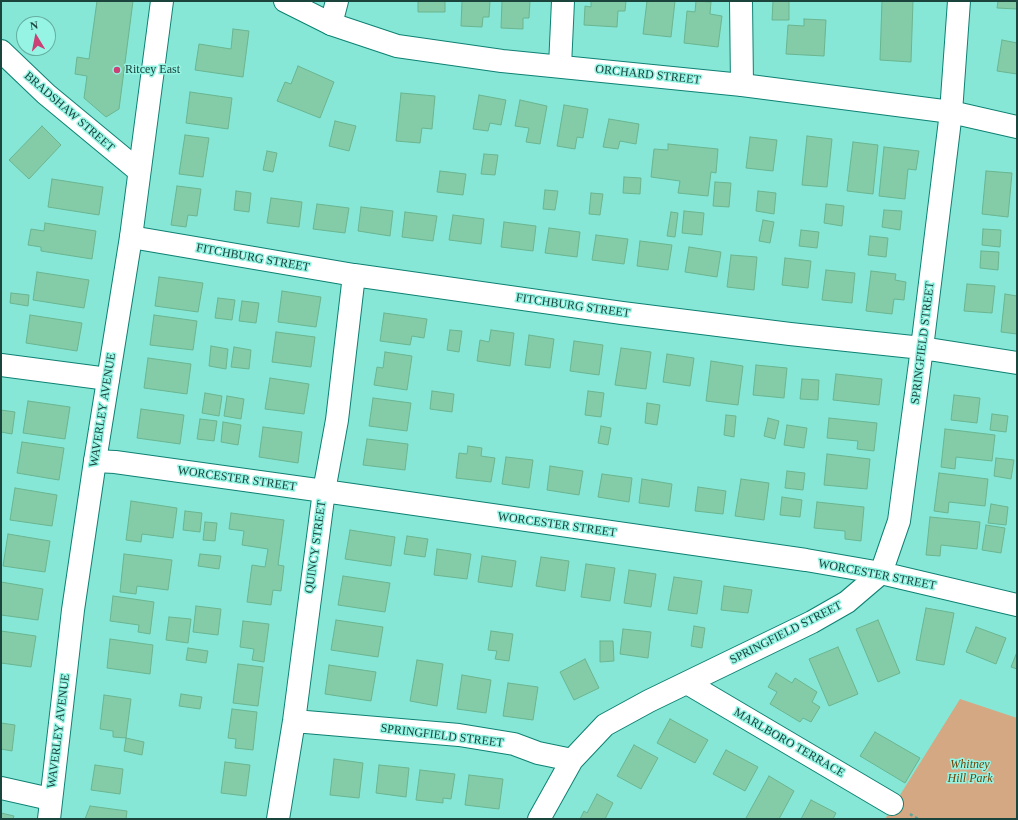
<!DOCTYPE html>
<html>
<head>
<meta charset="utf-8">
<style>
  body { margin:0 }
  #map { position:relative; width:1018px; height:820px; overflow:hidden; background:#87e7d6; font-family:"Times New Roman",serif }
  canvas { display:block }
  .frame { position:absolute; inset:0; border:2px solid #1b443d; pointer-events:none }
  .north { position:absolute; left:16px; top:16px; width:40px; height:40px; box-sizing:border-box; background:#95f4e3; border:1px solid #64aea1; border-radius:50%; rotate:350deg; font-size:11px; font-weight:700; line-height:16px; text-align:center; color:#1b443d }
  .north::after { content:''; display:block; margin:auto; width:14px; height:18px; background:#cc4175; clip-path:polygon(50% 0,100% 100%,50% 72%,0 100%) }
</style>
</head>
<body>
<div id="map">
<canvas width="1018" height="820"></canvas>
<div class="frame"></div>
<div class="north">N</div>
</div>
<script>
const ctx = document.querySelector('canvas').getContext('2d');
ctx.lineJoin = 'round';
function fill(path, color) {
  ctx.fillStyle = color;
  ctx.fill(path, 'evenodd');
}
function poly(rows) {
  const path = new Path2D();
  for (const r of rows) {
    path.moveTo(r[0], r[1]);
    for (let i = 2; i < r.length; i += 2) path.lineTo(r[i], r[i + 1]);
  }
  return path;
}
function strokePath(path, color, width, dash) {
  ctx.strokeStyle = color;
  ctx.lineWidth = width;
  ctx.lineCap = dash ? 'butt' : 'round';
  ctx.setLineDash(dash || []);
  ctx.stroke(path);
}
function label(font, color, halo, rows, align = 'center') {
  ctx.font = font + ' "Times New Roman",serif';
  ctx.lineWidth = 3;
  ctx.setLineDash([]);
  ctx.textBaseline = 'middle';
  ctx.strokeStyle = halo;
  ctx.fillStyle = color;
  for (const [text, x, y, turn = 0] of rows) {
    ctx.save();
    ctx.translate(x, y);
    ctx.rotate((+turn || 0) * Math.PI / 180);
    ctx.textAlign = isNaN(turn) ? turn : align;
    if (halo) ctx.strokeText(text, 0, 0);
    ctx.fillText(text, 0, 0);
    ctx.restore();
  }
}
fill(poly([
  [960,699,1017,718,1017,819,885,819]
]), '#d3a883');
const building = poly([
  [97,1,133,1,119,109,106,117,84,98,87,76,75,74,77,57,89,59,97,1],
  [418,1,445,1,445,12,418,12,418,1],
  [462,1,490,1,489,17,483,17,482,27,461,26,462,1],
  [502,1,530,1,529,18,523,18,523,29,501,28,502,1],
  [591,1,626,1,625,11,618,11,617,27,584,25,585,6,591,7,591,1],
  [647,1,675,1,671,37,643,34,647,1],
  [696,1,711,2,710,14,722,16,718,47,684,43,687,11,695,12,696,1],
  [773,1,789,1,789,20,772,20,773,1],
  [882,1,913,1,911,62,880,60,882,1],
  [998,1,1017,1,1017,9,997,8,998,1],
  [804,19,826,20,824,56,786,54,788,25,804,26,804,19],
  [233,29,249,31,243,77,195,70,199,44,231,49,233,29],
  [1002,40,1017,43,1017,74,997,71,1002,40],
  [298,66,334,82,320,118,277,101,285,82,291,84,298,66],
  [190,92,232,98,228,129,186,123,190,92],
  [401,93,435,96,432,129,422,128,420,143,396,141,401,93],
  [479,95,506,100,501,125,490,123,488,131,473,129,479,95],
  [520,100,547,106,540,144,526,142,529,128,515,126,520,100],
  [564,105,588,109,583,138,577,137,575,149,557,146,564,105],
  [609,119,639,124,636,144,620,141,618,149,603,147,609,119],
  [335,121,356,126,349,151,329,146,335,121],
  [42,126,61,145,29,179,9,160,42,126],
  [185,135,209,138,203,177,179,174,185,135],
  [807,136,832,139,827,187,802,185,807,136],
  [750,137,777,140,773,171,746,168,750,137],
  [853,142,878,145,873,194,847,191,853,142],
  [668,144,718,149,716,173,711,172,708,196,678,193,680,181,651,177,654,149,668,150,668,144],
  [884,147,919,151,916,170,908,169,905,199,879,196,884,147],
  [267,151,277,153,273,172,263,170,267,151],
  [484,154,498,155,495,175,481,174,484,154],
  [440,171,466,174,463,195,437,192,440,171],
  [986,171,1012,173,1008,217,982,214,986,171],
  [624,177,641,178,640,194,623,193,624,177],
  [52,179,103,187,99,215,48,207,52,179],
  [715,182,731,183,729,207,713,206,715,182],
  [177,186,201,189,197,216,188,215,186,227,171,225,177,186],
  [545,190,558,191,555,210,543,209,545,190],
  [236,191,251,193,249,212,234,210,236,191],
  [758,191,776,193,774,214,756,211,758,191],
  [591,193,603,194,600,215,589,214,591,193],
  [271,198,302,202,299,227,267,223,271,198],
  [317,204,349,208,345,233,313,229,317,204],
  [826,204,844,206,842,226,824,223,826,204],
  [361,207,393,211,390,236,358,231,361,207],
  [884,210,902,211,900,230,882,227,884,210],
  [684,211,704,213,702,235,682,233,684,211],
  [405,212,437,216,433,241,402,237,405,212],
  [671,212,678,213,675,237,667,236,671,212],
  [453,215,484,219,481,244,449,240,453,215],
  [763,220,774,222,770,243,759,241,763,220],
  [504,222,536,226,533,251,501,247,504,222],
  [45,223,96,231,92,259,41,251,41,247,28,245,31,229,44,231,45,223],
  [549,228,580,232,577,257,545,253,549,228],
  [983,229,1001,230,1000,247,982,245,983,229],
  [801,230,819,232,817,248,799,246,801,230],
  [596,235,628,239,624,264,592,260,596,235],
  [870,236,888,238,886,257,868,255,870,236],
  [640,241,672,245,668,270,637,266,640,241],
  [689,247,721,252,717,277,685,272,689,247],
  [981,251,999,252,998,270,980,268,981,251],
  [731,255,757,257,754,290,727,287,731,255],
  [785,258,811,261,808,288,782,285,785,258],
  [826,270,855,273,852,303,822,300,826,270],
  [871,271,896,274,895,280,906,282,904,300,894,299,892,314,866,311,871,271],
  [37,272,89,280,84,308,33,300,37,272],
  [159,277,203,283,198,312,155,306,159,277],
  [967,284,995,286,992,313,964,311,967,284],
  [282,291,321,297,316,327,278,322,282,291],
  [11,293,29,295,28,306,10,303,11,293],
  [1005,294,1017,296,1017,334,1001,332,1005,294],
  [218,298,235,300,232,320,215,318,218,298],
  [242,301,259,303,256,323,239,321,242,301],
  [384,313,427,319,424,338,412,336,410,345,380,341,384,313],
  [30,315,82,323,77,351,26,343,30,315],
  [154,315,197,321,193,350,150,345,154,315],
  [450,330,462,331,459,352,447,350,450,330],
  [491,330,514,333,510,366,477,361,480,340,489,342,491,330],
  [276,332,315,337,311,367,272,362,276,332],
  [529,335,554,339,550,368,525,365,529,335],
  [574,341,603,345,599,375,570,371,574,341],
  [211,346,228,349,226,369,209,366,211,346],
  [234,347,251,350,249,369,231,367,234,347],
  [621,348,651,352,646,389,615,385,621,348],
  [385,352,412,356,407,390,374,385,377,367,383,368,385,352],
  [667,354,694,358,690,386,663,382,667,354],
  [148,358,191,364,187,394,144,388,148,358],
  [711,361,743,366,738,405,706,401,711,361],
  [756,365,787,368,784,398,753,395,756,365],
  [836,374,882,379,879,405,833,400,836,374],
  [270,378,309,384,304,414,265,409,270,378],
  [802,379,819,380,818,400,800,399,802,379],
  [432,391,454,394,452,412,430,409,432,391],
  [588,391,604,393,601,417,585,415,588,391],
  [205,393,222,396,219,416,202,413,205,393],
  [954,395,980,398,977,423,951,420,954,395],
  [227,396,244,399,241,419,224,416,227,396],
  [373,398,411,403,407,431,369,426,373,398],
  [28,401,70,407,65,439,23,433,28,401],
  [647,403,660,405,657,425,645,423,647,403],
  [141,409,184,415,180,444,137,438,141,409],
  [1,410,15,412,12,434,1,432,1,410],
  [992,414,1008,416,1006,432,990,430,992,414],
  [726,415,736,416,734,437,724,435,726,415],
  [768,418,779,421,775,439,764,436,768,418],
  [829,418,877,423,874,451,857,449,858,441,827,438,829,418],
  [200,419,217,421,214,441,197,439,200,419],
  [223,422,241,425,238,445,221,442,223,422],
  [787,425,807,428,804,448,784,445,787,425],
  [601,426,611,428,608,445,598,443,601,426],
  [263,427,302,432,298,463,259,457,263,427],
  [945,429,995,435,992,461,956,457,955,469,941,467,945,429],
  [367,439,408,444,405,470,363,465,367,439],
  [22,442,64,448,59,480,17,473,22,442],
  [468,446,482,448,481,456,495,458,491,482,456,478,459,453,467,454,468,446],
  [827,454,870,459,867,489,824,485,827,454],
  [506,457,533,460,529,488,502,484,506,457],
  [996,458,1014,460,1011,479,994,476,996,458],
  [550,466,583,471,579,495,547,490,550,466],
  [787,471,805,473,803,490,785,488,787,471],
  [939,473,988,479,985,506,949,502,948,513,934,511,939,473],
  [602,474,632,478,629,502,598,497,602,474],
  [642,479,672,484,669,507,639,503,642,479],
  [741,479,769,483,764,520,735,516,741,479],
  [698,487,726,491,723,514,695,511,698,487],
  [15,488,57,495,52,526,10,520,15,488],
  [782,497,802,500,800,517,780,515,782,497],
  [131,501,177,508,173,538,142,534,141,542,126,540,131,501],
  [817,502,864,507,861,541,845,539,845,531,814,528,817,502],
  [991,504,1008,507,1006,525,988,523,991,504],
  [185,511,202,513,200,532,183,530,185,511],
  [231,513,284,520,278,565,284,566,281,591,273,590,271,605,247,602,252,565,265,567,268,549,242,545,244,531,229,529,231,513],
  [930,517,980,522,977,549,941,545,940,556,926,555,930,517],
  [205,522,217,523,215,541,203,540,205,522],
  [986,525,1005,528,1001,553,982,550,986,525],
  [350,530,395,537,391,566,345,559,350,530],
  [8,534,50,541,45,572,3,566,8,534],
  [407,536,428,539,425,557,404,554,407,536],
  [437,549,471,554,467,579,434,575,437,549],
  [124,554,172,560,168,590,137,586,136,594,120,592,124,554],
  [200,554,221,556,219,569,198,566,200,554],
  [482,556,516,561,512,587,478,582,482,556],
  [541,557,569,561,565,591,536,586,541,557],
  [586,564,615,568,610,601,581,597,586,564],
  [629,570,656,574,651,607,624,603,629,570],
  [343,576,390,583,385,612,338,605,343,576],
  [674,577,702,581,697,614,668,610,674,577],
  [1,582,43,589,38,620,1,615,1,582],
  [724,586,752,590,748,613,721,610,724,586],
  [113,596,154,602,150,634,138,632,139,625,110,621,113,596],
  [196,606,221,609,218,635,193,632,196,606],
  [926,608,954,613,944,665,916,660,926,608],
  [169,617,191,619,188,643,166,640,169,617],
  [336,620,383,627,378,657,331,650,336,620],
  [878,620,900,673,878,682,856,629,878,620],
  [243,621,269,624,264,662,252,660,254,649,240,647,243,621],
  [694,626,705,628,702,648,691,646,694,626],
  [976,627,1006,638,996,664,966,652,976,627],
  [623,629,651,632,648,658,620,654,623,629],
  [1,631,36,636,31,667,1,663,1,631],
  [491,631,513,634,509,661,495,659,497,651,488,650,491,631],
  [110,639,153,645,150,674,107,668,110,639],
  [600,641,613,641,614,661,600,662,600,641],
  [838,647,858,694,829,706,809,659,838,647],
  [188,648,208,651,206,663,186,660,188,648],
  [1017,652,1017,669,1011,667,1017,652],
  [585,659,599,688,574,700,560,672,585,659],
  [417,660,443,664,437,706,410,701,417,660],
  [238,664,263,667,258,706,233,703,238,664],
  [329,665,376,672,371,701,325,694,329,665],
  [776,673,792,683,795,678,817,692,812,702,820,707,811,722,803,718,800,722,770,704,777,692,768,687,776,673],
  [462,675,491,680,486,713,457,709,462,675],
  [508,683,538,687,533,720,503,716,508,683],
  [181,694,202,697,200,709,179,706,181,694],
  [104,695,131,699,126,738,113,737,113,731,100,729,104,695],
  [232,709,257,712,253,750,235,748,236,739,228,738,232,709],
  [670,719,708,740,695,763,657,743,670,719],
  [1,723,15,725,12,751,1,749,1,723],
  [875,732,920,758,905,783,860,756,875,732],
  [126,738,144,742,142,755,124,751,126,738],
  [634,745,658,758,641,789,617,776,634,745],
  [726,750,758,767,745,791,713,774,726,750],
  [334,759,363,763,359,798,330,795,334,759],
  [225,762,250,765,246,796,221,793,225,762],
  [95,765,123,769,120,794,91,790,95,765],
  [379,765,409,768,406,797,376,793,379,765],
  [420,770,455,774,451,799,443,798,443,803,416,800,420,770],
  [469,775,503,779,499,809,465,805,469,775],
  [769,776,794,791,779,819,748,819,746,818,769,776],
  [597,794,613,803,605,819,580,819,584,811,587,813,597,794],
  [811,800,836,813,833,819,801,819,811,800],
  [90,806,127,811,126,819,85,819,90,806],
  [1,813,14,816,13,819,1,819,1,813]
]);
fill(building, '#84cba8');
strokePath(building, '#69b590', 1);
const minor = poly([
  [741,1,742,85],
  [331,24,337,1],
  [1,51,46,94,139,171],
  [560,66,563,1],
  [131,237,354,275,622,313,790,334,922,348,1017,363],
  [1,365,108,379],
  [95,461,115,462,324,491,806,560,881,573,1017,605],
  [687,683,892,804],
  [294,721,459,735,514,744,538,753,572,760,605,725,649,701,812,622,847,602,881,573,899,521,922,348,951,112,959,1],
  [1,788,50,799],
  [278,819,294,721,324,491,337,420,354,275],
  [539,819,572,760]
]);
const tertiary = poly([
  [49,819,73,610,95,461,131,237,162,1]
]);
const secondary = poly([
  [285,1,331,24,397,46,502,61,742,85,951,112,1017,127]
]);
strokePath(minor, '#0d8173', 24);
strokePath(tertiary, '#0d8173', 24);
strokePath(secondary, '#0d8173', 24);
strokePath(poly([
  [910,814,918,819]
]), '#5ba598', 2.5, [3, 3]);
strokePath(minor, '#fff', 22);
strokePath(tertiary, '#fff', 22);
strokePath(secondary, '#fff', 22);
for (const [x, y, r, color] of [
  [117,70,4,"#cc4175"]
]) {
  const dot = new Path2D();
  dot.arc(x, y, r, 0, 2 * Math.PI);
  ctx.fillStyle = color;
  ctx.fill(dot);
  strokePath(dot, '#95f4e3', 1.5);
}
label('12px', '#1b443d', '#95f4e3', [
  ["Ritcey East",125,70]
], 'left');
label('12px', '#1b443d', '#95f4e3', [
  ["ORCHARD STREET",648,75,6],
  ["BRADSHAW STREET",69,112,41],
  ["FITCHBURG STREET",253,258,10],
  ["FITCHBURG STREET",573,306,8],
  ["SPRINGFIELD STREET",923,343,-83],
  ["WAVERLEY AVENUE",103,410,-81],
  ["WORCESTER STREET",237,479,8],
  ["WORCESTER STREET",557,525,8],
  ["QUINCY STREET",316,547,-82],
  ["WORCESTER STREET",877,575,11],
  ["SPRINGFIELD STREET",786,633,-27],
  ["WAVERLEY AVENUE",59,731,-83],
  ["SPRINGFIELD STREET",442,736,7],
  ["MARLBORO TERRACE",789,743,30]
]);
label('italic 12px', '#713f03', '#95f4e3', [
  ["Whitney",970,765],
  ["Hill Park",970,779]
]);
</script>
</body>
</html>
